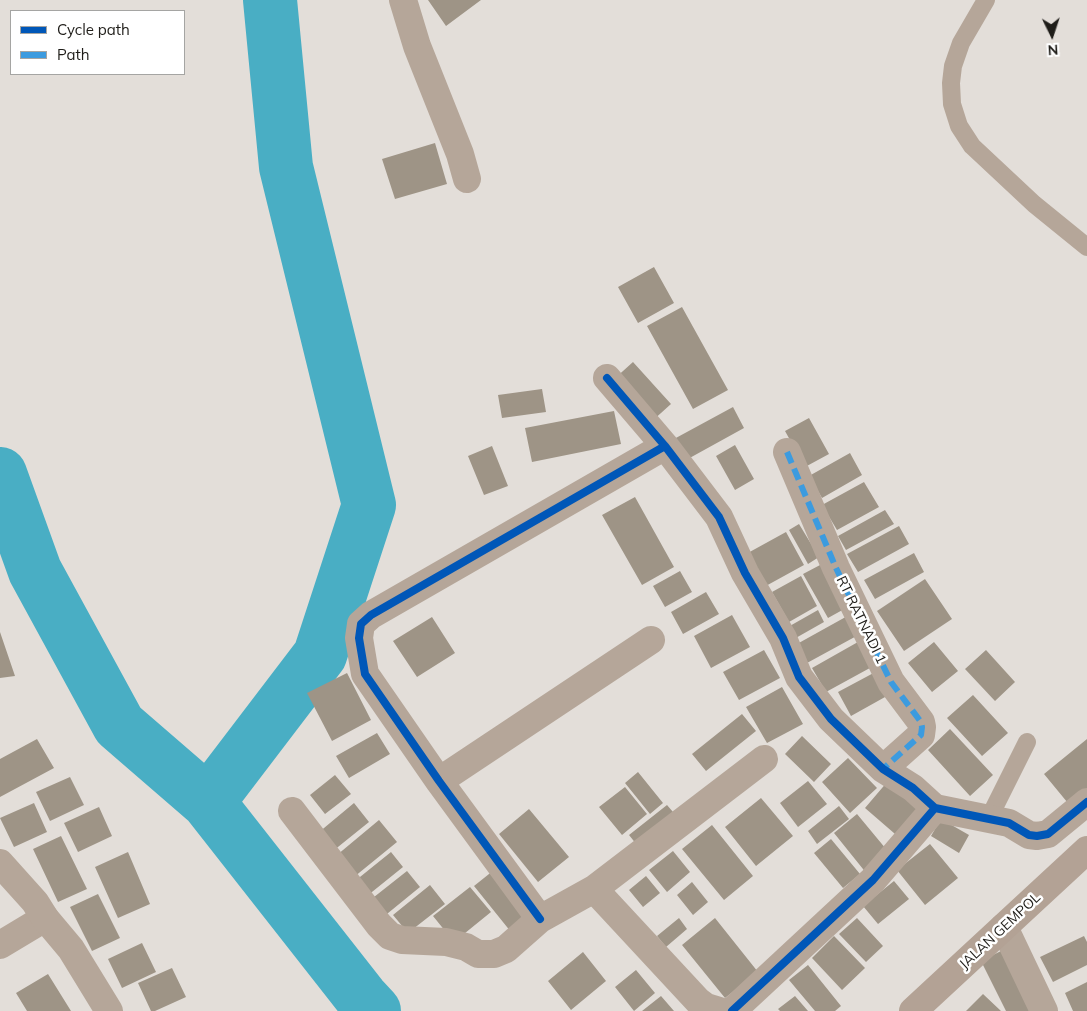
<!DOCTYPE html>
<html>
<head>
<meta charset="utf-8">
<style>
  body { margin:0 }
  #map { position:relative; width:1087px; height:1011px; overflow:hidden; background:#e3ded9; font-family:Mulish,sans-serif }
  canvas { display:block }
  .legend { position:absolute; left:10px; top:10px; width:175px; height:65px; box-sizing:border-box; background:#fff; border:1px solid #a5a5a3; margin:0; padding:6px 9px; list-style:none; font-size:15px; color:#1f1d19 }
  .legend li { display:flex; align-items:center; gap:10px; height:25px }
  .legend b { width:25px; border:1px solid #a5a5a3 }
  .north { position:absolute; left:1027px; top:10px; width:50px; height:50px; -webkit-text-stroke:4px #fff; paint-order:stroke; rotate:176deg; font-size:14px; font-weight:700; line-height:20px; text-align:center; color:#1f1d19 }
  .north::after { content:''; display:block; margin:auto; width:18px; height:22px; background:#1f1d19; clip-path:polygon(50% 0,100% 100%,50% 72%,0 100%) }
</style>
</head>
<body>
<div id="map">
<canvas width="1087" height="1011"></canvas>
<ul class="legend">
<li><b style="height:6px;background:#0057b8"></b>Cycle path</li>
<li><b style="height:6px;background:#3c9bdf"></b>Path</li>
</ul>
<div class="north">N</div>
</div>
<script>
const ctx = document.querySelector('canvas').getContext('2d');
ctx.lineJoin = 'round';
function poly(rows) {
  const path = new Path2D();
  for (const r of rows) {
    path.moveTo(r[0], r[1]);
    for (let i = 2; i < r.length; i += 2) path.lineTo(r[i], r[i + 1]);
  }
  return path;
}
function strokePath(path, color, width, dash) {
  ctx.strokeStyle = color;
  ctx.lineWidth = width;
  ctx.lineCap = dash ? 'butt' : 'round';
  ctx.setLineDash(dash || []);
  ctx.stroke(path);
}
function fill(path, color) {
  ctx.fillStyle = color;
  ctx.fill(path, 'evenodd');
}
function label(font, color, halo, rows, align = 'center') {
  ctx.font = font + ' Mulish,sans-serif';
  ctx.lineWidth = 5;
  ctx.setLineDash([]);
  ctx.textBaseline = 'middle';
  ctx.strokeStyle = halo;
  ctx.fillStyle = color;
  for (const [text, x, y, turn = 0] of rows) {
    ctx.save();
    ctx.translate(x, y);
    ctx.rotate((+turn || 0) * Math.PI / 180);
    ctx.textAlign = isNaN(turn) ? turn : align;
    if (halo) ctx.strokeText(text, 0, 0);
    ctx.fillText(text, 0, 0);
    ctx.restore();
  }
}
strokePath(poly([
  [270,0,286,167,369,505,320,655,208,802,361,997,374,1011],
  [0,474,35,571,119,725,208,802]
]), '#49aec4', 54);
fill(poly([
  [428,0,481,0,446,26],
  [435,143,447,184,395,199,382,159],
  [654,267,674,303,638,323,618,287],
  [682,307,728,390,693,409,647,326],
  [633,362,671,404,651,422,613,380],
  [542,389,546,412,502,418,498,395],
  [733,407,744,428,686,460,674,439],
  [614,411,621,444,532,462,525,428],
  [809,418,829,454,805,467,785,431],
  [735,445,754,479,735,490,716,456],
  [492,446,508,486,484,495,468,456],
  [850,453,862,475,822,498,809,476],
  [864,482,879,507,837,530,822,505],
  [635,497,674,567,642,585,602,515],
  [885,510,894,524,846,550,838,536],
  [799,524,819,557,808,564,789,530],
  [899,526,909,544,858,572,847,554],
  [786,532,804,565,764,587,746,554],
  [914,553,924,572,875,599,864,580],
  [822,564,846,608,828,618,803,574],
  [680,571,692,592,665,607,653,586],
  [801,576,817,606,789,622,772,592],
  [925,579,952,619,904,651,877,611],
  [706,592,719,614,683,634,671,612],
  [818,610,824,622,794,639,788,627],
  [851,614,862,633,807,663,797,644],
  [732,615,750,647,711,668,694,636],
  [432,617,455,653,417,677,393,641],
  [0,632,15,676,0,678],
  [865,638,879,663,826,692,812,668],
  [934,642,958,671,932,692,908,663],
  [764,650,780,678,739,700,723,672],
  [986,650,1015,682,995,701,965,669],
  [881,669,894,692,851,716,838,692],
  [347,673,371,720,332,741,307,693],
  [782,687,803,724,767,743,746,707],
  [973,695,1008,733,982,756,947,718],
  [742,714,756,731,706,771,692,754],
  [950,729,993,775,970,796,928,750],
  [377,733,390,754,349,778,336,756],
  [802,736,831,764,814,782,785,754],
  [37,739,54,768,0,797,0,759],
  [1087,739,1087,796,1072,808,1044,774],
  [848,758,877,788,850,813,822,782],
  [638,772,663,803,650,814,625,783],
  [335,775,351,794,325,814,310,795],
  [70,777,84,805,50,821,36,792],
  [808,781,827,804,798,827,780,803],
  [888,781,925,813,902,840,865,808],
  [625,787,647,814,622,835,599,807],
  [761,798,793,836,756,866,725,827],
  [34,803,47,832,14,847,0,818],
  [354,803,369,822,333,851,318,833],
  [667,805,679,819,641,850,629,835],
  [839,806,849,819,817,844,808,831],
  [99,807,112,836,78,852,64,823],
  [529,809,569,857,538,882,499,834],
  [857,814,891,855,867,874,834,833],
  [941,819,969,835,959,853,931,836],
  [379,820,397,842,354,877,337,855],
  [712,825,753,876,724,900,682,849],
  [61,836,87,889,58,902,33,849],
  [831,839,860,874,843,888,814,853],
  [930,844,958,878,925,905,897,870],
  [673,851,690,872,667,892,649,870],
  [128,852,150,904,118,918,95,867],
  [391,852,403,867,367,896,355,881],
  [494,870,531,916,511,932,474,886],
  [407,871,420,887,382,918,369,901],
  [646,876,660,893,643,907,629,890],
  [894,881,909,899,878,924,863,906],
  [692,882,708,902,693,915,677,895],
  [430,885,445,904,408,933,393,915],
  [470,887,491,912,454,942,433,916],
  [98,894,120,938,92,951,70,907],
  [679,918,687,929,666,947,657,936],
  [715,918,758,972,725,998,682,945],
  [857,918,883,946,866,962,839,934],
  [834,936,865,968,842,990,812,958],
  [1084,936,1087,942,1087,965,1053,982,1040,957],
  [142,943,156,972,122,988,108,959],
  [1005,949,1035,1011,1006,1011,981,961],
  [583,952,606,981,571,1010,548,981],
  [808,965,841,1006,835,1011,815,1011,789,980],
  [172,968,186,997,155,1011,151,1011,138,983],
  [636,970,655,993,634,1011,615,987],
  [48,974,71,1011,27,1011,16,993],
  [1087,982,1087,1011,1073,1011,1065,993],
  [983,994,1001,1011,966,1011],
  [661,996,674,1011,642,1011],
  [795,996,808,1011,780,1011,778,1009]
]), '#9e9486');
strokePath(poly([
  [986,0,961,43,953,66,951,83,952,104,959,126,972,146,1034,204,1087,247],
  [988,820,1027,742]
]), '#b5a699', 18);
strokePath(poly([
  [403,0,417,46,460,154,467,179],
  [607,378,665,446,719,517,745,573,783,638,799,677,831,719,883,769,913,788,935,808,1009,823,1029,835,1037,836,1048,834,1087,802],
  [787,452,836,568,891,682,921,722,922,727,921,735,883,769],
  [439,781,651,640],
  [292,811,379,925,390,936,402,940,446,942,466,947,478,954,494,954,506,949,540,919,594,889,764,759],
  [594,889,698,1001,706,1007,719,1011],
  [540,919,439,781,365,674,359,638,361,624,371,615,665,446],
  [1004,927,1044,1011],
  [0,945,45,918],
  [732,1011,873,880,935,808]
]), '#b5a699', 28);
strokePath(poly([
  [0,863,35,902,45,918,71,949,109,1011]
]), '#b5a699', 28);
strokePath(poly([
  [913,1011,1087,850]
]), '#b3a295', 28);
strokePath(poly([
  [787,452,836,568,891,682,921,722,922,727,921,735,883,769]
]), '#3c9bdf', 6, [12, 6]);
strokePath(poly([
  [607,378,665,446,719,517,745,573,783,638,799,677,831,719,883,769,913,788,935,808,1009,823,1029,835,1037,836,1048,834,1087,802],
  [540,919,439,781,365,674,359,638,361,624,371,615,665,446],
  [732,1011,873,880,935,808]
]), '#0057b8', 8);
label('14px', '#1f1d19', '#fff', [
  ["RT RATNADI 1",861,620,64],
  ["JALAN GEMPOL",1000,931,-43]
]);
</script>
</body>
</html>
